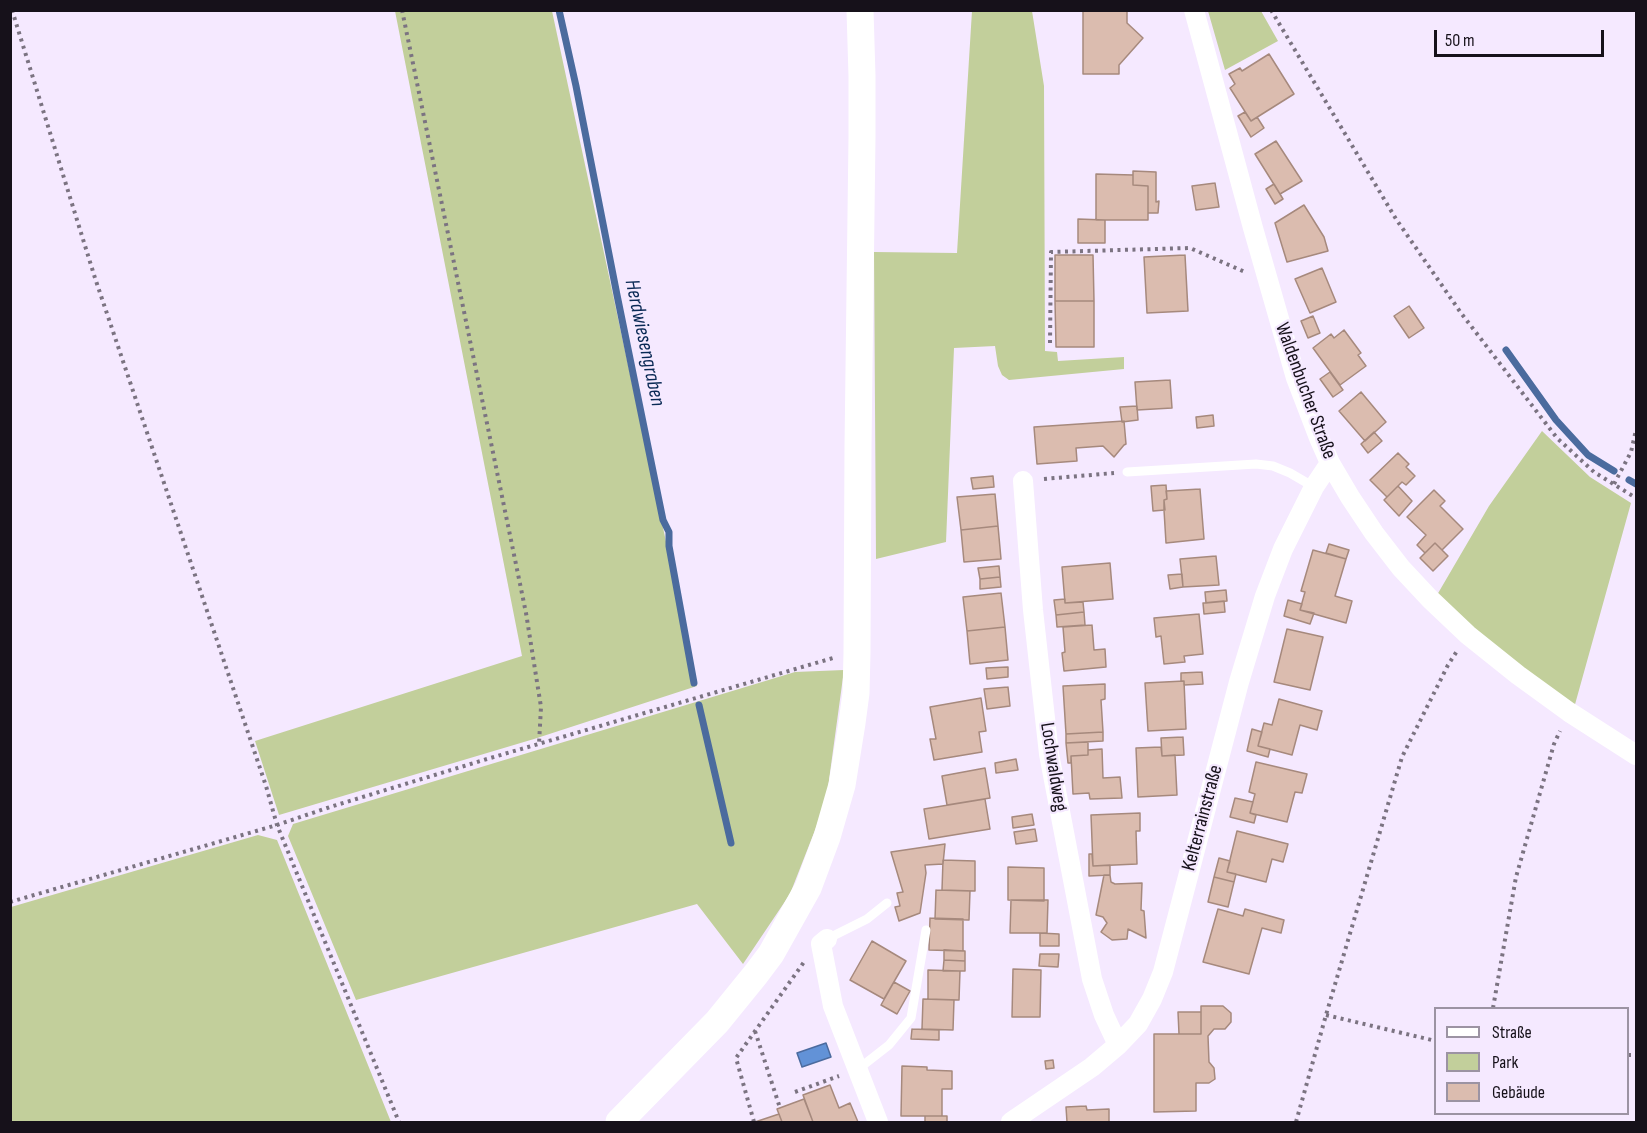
<!DOCTYPE html>
<html>
<head>
<meta charset="utf-8">
<style>
  body { margin:0 }
  #map { position:relative; width:1647px; height:1133px; overflow:hidden; background:#f5e9ff; font-family:"Sofia Sans Condensed",sans-serif }
  canvas { display:block }
  .frame { position:absolute; inset:0; border:12px solid #16111a; pointer-events:none }
  .legend { position:absolute; left:1434px; top:1007px; width:195px; height:108px; box-sizing:border-box; background:#f5e9ff; border:2px solid #9c93a3; margin:0; padding:8px 10px; list-style:none; font-size:18px; color:#16111a }
  .legend li { display:flex; align-items:center; gap:12px; height:30px }
  .legend b { width:30px; border:2px solid #9c93a3 }
  .scale { position:absolute; left:1434px; top:30px; width:170px; height:27px; box-sizing:border-box; border:3px solid #16111a; border-top:0; padding-left:8px; font-size:18px; line-height:21px; white-space:nowrap; color:#16111a; -webkit-text-stroke:4px #f5e9ff; paint-order:stroke }
</style>
</head>
<body>
<div id="map">
<canvas width="1647" height="1133"></canvas>
<div class="frame"></div>
<ul class="legend">
<li><b style="height:8px;background:#fff"></b>Straße</li>
<li><b style="height:16px;background:#c2cf9b"></b>Park</li>
<li><b style="height:16px;background:#dbbcaf"></b>Gebäude</li>
</ul>
<div class="scale">50 m</div>
</div>
<script>
const ctx = document.querySelector('canvas').getContext('2d');
ctx.lineJoin = 'round';
function fill(path, color) {
  ctx.fillStyle = color;
  ctx.fill(path, 'evenodd');
}
function poly(rows) {
  const path = new Path2D();
  for (const r of rows) {
    path.moveTo(r[0], r[1]);
    for (let i = 2; i < r.length; i += 2) path.lineTo(r[i], r[i + 1]);
  }
  return path;
}
function strokePath(path, color, width, dash) {
  ctx.strokeStyle = color;
  ctx.lineWidth = width;
  ctx.lineCap = dash ? 'butt' : 'round';
  ctx.setLineDash(dash || []);
  ctx.stroke(path);
}
function label(font, color, halo, rows, align = 'center') {
  ctx.font = font + ' "Sofia Sans Condensed",sans-serif';
  ctx.lineWidth = 4.5;
  ctx.setLineDash([]);
  ctx.textBaseline = 'middle';
  ctx.strokeStyle = halo;
  ctx.fillStyle = color;
  for (const [text, x, y, turn = 0] of rows) {
    ctx.save();
    ctx.translate(x, y);
    ctx.rotate((+turn || 0) * Math.PI / 180);
    ctx.textAlign = isNaN(turn) ? turn : align;
    if (halo) ctx.strokeText(text, 0, 0);
    ctx.fillText(text, 0, 0);
    ctx.restore();
  }
}
fill(poly([
  [395,11,552,11,697,686,534,739,279,815,255,741,522,656],
  [972,11,1032,11,1044,86,1045,351,1057,352,1058,361,1124,357,1124,369,1009,380,1002,375,998,366,995,346,954,348,946,542,876,559,874,252,957,253],
  [1208,11,1261,11,1278,41,1225,70],
  [1542,431,1590,477,1631,503,1574,708,1495,649,1437,595,1489,506],
  [844,670,826,802,790,894,743,964,697,904,356,1000,288,836,293,824,795,672],
  [258,835,277,840,391,1122,11,1122,11,907]
]), '#c2cf9b');
const water = poly([
  [826,1043,831,1057,802,1067,797,1053,826,1043]
]);
fill(water, '#6292d7');
strokePath(water, '#4b6b9e', 1.5);
strokePath(poly([
  [559,10,576,86,617,295,663,520,669,532,669,546,694,683],
  [1506,350,1556,420,1588,455,1614,471],
  [1629,480,1636,484],
  [699,705,731,843]
]), '#4b6b9e', 7);
const building = poly([
  [1083,10,1127,10,1127,23,1143,38,1119,65,1119,74,1083,74,1083,10],
  [1269,54,1294,94,1251,121,1230,88,1235,84,1229,74,1240,68,1242,71,1269,54],
  [1245,112,1251,121,1257,117,1264,128,1251,137,1238,116,1245,112],
  [1276,141,1302,181,1280,194,1255,154,1276,141],
  [1133,171,1156,172,1156,202,1159,201,1158,213,1148,213,1148,186,1133,185,1133,171],
  [1096,174,1133,175,1133,185,1148,186,1148,220,1096,220,1096,174],
  [1215,183,1219,207,1196,210,1192,186,1215,183],
  [1274,184,1283,199,1275,204,1266,189,1274,184],
  [1304,205,1324,237,1328,251,1287,262,1275,223,1304,205],
  [1078,219,1105,220,1105,243,1078,243,1078,219],
  [1055,255,1093,255,1094,301,1055,301,1055,255],
  [1185,255,1188,311,1147,313,1144,257,1185,255],
  [1322,268,1336,302,1310,313,1295,279,1322,268],
  [1055,301,1094,301,1094,347,1056,347,1055,301],
  [1409,306,1424,328,1409,338,1394,316,1409,306],
  [1313,316,1320,333,1308,338,1301,321,1313,316],
  [1344,330,1361,353,1358,355,1366,366,1340,385,1313,348,1331,334,1334,338,1344,330],
  [1330,372,1343,390,1333,397,1320,379,1330,372],
  [1170,380,1172,408,1137,410,1135,382,1170,380],
  [1361,392,1386,422,1365,441,1339,411,1361,392],
  [1137,406,1138,420,1122,422,1120,407,1137,406],
  [1213,415,1214,426,1197,428,1196,417,1213,415],
  [1124,421,1126,444,1124,445,1114,457,1103,446,1076,448,1077,461,1037,464,1034,427,1124,421],
  [1374,432,1382,441,1368,453,1361,444,1374,432],
  [1398,453,1409,464,1406,467,1415,476,1406,485,1402,482,1387,497,1370,480,1398,453],
  [993,476,994,487,973,489,971,478,993,476],
  [1166,485,1167,499,1164,500,1165,510,1153,511,1151,486,1166,485],
  [1398,486,1412,501,1399,516,1384,500,1398,486],
  [1200,489,1204,539,1166,543,1164,510,1164,500,1167,499,1166,491,1200,489],
  [1434,490,1445,501,1440,506,1463,529,1442,550,1435,543,1425,553,1417,545,1426,535,1407,517,1434,490],
  [995,494,998,526,961,530,957,497,995,494],
  [998,526,1001,559,964,562,961,530,998,526],
  [1435,543,1448,556,1433,571,1420,558,1435,543],
  [1329,544,1349,550,1346,559,1326,553,1329,544],
  [1313,550,1346,559,1335,596,1352,601,1346,623,1300,610,1305,592,1301,591,1313,550],
  [1216,556,1219,585,1183,587,1180,559,1216,556],
  [1110,563,1113,599,1065,603,1062,567,1110,563],
  [999,566,1000,577,980,579,978,568,999,566],
  [1182,574,1183,587,1170,589,1168,575,1182,574],
  [1000,577,1001,587,980,589,980,579,1000,577],
  [1226,590,1227,601,1206,603,1205,592,1226,590],
  [1001,593,1005,627,967,631,963,597,1001,593],
  [1065,599,1065,603,1083,602,1084,612,1056,615,1054,600,1065,599],
  [1288,600,1302,604,1300,610,1314,613,1310,624,1284,616,1288,600],
  [1224,601,1225,612,1204,614,1203,603,1224,601],
  [1084,612,1085,625,1057,627,1056,615,1084,612],
  [1199,614,1203,654,1184,656,1185,662,1164,664,1161,636,1156,637,1154,618,1199,614],
  [1092,625,1094,650,1105,649,1106,667,1064,671,1062,653,1065,652,1063,627,1092,625],
  [1005,627,1008,660,970,664,967,631,1005,627],
  [1287,629,1323,637,1310,690,1274,682,1287,629],
  [1008,667,1008,677,987,679,986,668,1008,667],
  [1202,672,1203,684,1184,685,1184,681,1181,681,1181,673,1202,672],
  [1184,681,1186,729,1148,731,1145,683,1184,681],
  [1105,684,1105,699,1101,700,1103,732,1066,734,1063,686,1105,684],
  [1008,687,1010,706,987,709,984,689,1008,687],
  [981,698,986,731,979,732,982,752,934,760,930,739,936,739,930,707,981,698],
  [1279,699,1322,711,1317,730,1300,725,1292,755,1258,746,1264,723,1272,725,1279,699],
  [1252,729,1262,732,1258,746,1270,749,1268,757,1247,751,1252,729],
  [1103,732,1103,741,1066,743,1066,734,1103,732],
  [1183,737,1184,755,1162,756,1161,738,1183,737],
  [1088,742,1088,755,1071,756,1071,763,1068,763,1066,743,1088,742],
  [1161,747,1162,756,1175,755,1177,795,1138,797,1136,748,1161,747],
  [1102,749,1103,778,1120,777,1122,798,1090,799,1089,793,1073,794,1071,756,1088,755,1088,750,1102,749],
  [1016,759,1018,770,996,773,995,763,1016,759],
  [1256,762,1307,774,1302,793,1295,792,1287,822,1250,813,1255,794,1249,792,1256,762],
  [985,768,990,798,947,805,942,776,985,768],
  [1235,798,1253,802,1250,813,1256,815,1254,823,1230,817,1235,798],
  [985,799,990,829,929,839,924,809,985,799],
  [1140,813,1140,831,1136,831,1137,864,1093,866,1091,815,1140,813],
  [1032,814,1034,825,1013,828,1012,817,1032,814],
  [1035,829,1037,841,1016,844,1014,832,1035,829],
  [1237,831,1288,844,1283,862,1272,859,1266,882,1227,872,1237,831],
  [945,844,943,864,925,865,926,873,920,913,899,921,895,907,900,906,897,893,903,892,891,852,945,844],
  [1089,854,1092,854,1093,866,1110,865,1110,875,1089,876,1089,854],
  [1219,858,1230,861,1227,872,1236,874,1234,882,1214,877,1219,858],
  [943,860,975,861,975,891,942,890,943,860],
  [1008,867,1044,868,1044,901,1008,900,1008,867],
  [1104,875,1110,875,1111,882,1115,884,1142,883,1141,910,1144,911,1146,938,1128,929,1127,939,1112,940,1101,932,1107,923,1103,917,1096,915,1104,875],
  [1214,877,1234,882,1228,907,1208,902,1214,877],
  [936,890,970,891,969,920,935,919,936,890],
  [1011,900,1048,900,1047,933,1010,933,1011,900],
  [1218,909,1243,916,1245,909,1284,920,1281,933,1262,928,1249,974,1203,962,1218,909],
  [930,918,963,919,963,951,929,950,930,918],
  [1040,933,1059,934,1059,946,1040,946,1040,933],
  [872,941,906,961,884,999,850,980,872,941],
  [944,950,965,951,965,961,944,960,944,950],
  [1040,954,1059,954,1058,967,1039,966,1040,954],
  [944,960,965,961,965,971,943,971,944,960],
  [1013,969,1041,970,1040,1017,1012,1017,1013,969],
  [928,970,960,971,959,1000,928,999,928,970],
  [894,982,910,991,897,1014,881,1005,894,982],
  [923,999,954,1000,953,1030,922,1029,923,999],
  [1201,1006,1223,1006,1231,1013,1231,1022,1225,1029,1214,1029,1208,1036,1209,1062,1214,1068,1215,1079,1209,1083,1196,1083,1196,1111,1154,1112,1154,1034,1201,1034,1201,1006],
  [1178,1012,1201,1012,1201,1034,1179,1034,1178,1012],
  [912,1029,939,1030,939,1040,911,1039,912,1029],
  [1053,1060,1054,1068,1046,1069,1045,1061,1053,1060],
  [902,1066,927,1067,927,1070,952,1071,952,1089,942,1089,942,1116,901,1116,902,1066],
  [830,1085,839,1108,850,1103,858,1122,813,1122,803,1095,830,1085],
  [804,1099,813,1122,782,1122,777,1109,804,1099],
  [1086,1106,1087,1110,1109,1109,1109,1122,1067,1122,1066,1107,1086,1106],
  [779,1114,782,1122,755,1122,779,1114],
  [925,1116,947,1116,947,1122,925,1122,925,1116]
]);
fill(building, '#dbbcaf');
strokePath(building, '#a6897d', 1.5);
strokePath(poly([
  [12,10,95,278,266,786,277,825,399,1122],
  [402,10,526,613,541,707,539,744],
  [1271,10,1396,219,1461,313,1557,438,1594,472,1636,498],
  [1050,343,1051,252,1190,248,1245,272],
  [1044,479,1114,473],
  [1614,484,1631,452,1636,430],
  [10,902,277,825,330,807,487,759,833,658],
  [1493,1008,1516,877,1554,744,1560,731],
  [1326,1015,1436,1041],
  [755,1031,780,1108],
  [1628,1055,1636,1055],
  [795,1092,839,1076],
  [754,1122,736,1058,804,962],
  [1296,1122,1326,1015,1402,757,1448,665,1457,651]
]), '#7b7381', 4, [3, 4.5]);
strokePath(poly([
  [1127,472,1256,464,1273,466,1290,473,1314,487],
  [827,939,867,919,887,903],
  [857,1070,889,1045,911,1018,926,930]
]), '#fff', 9);
strokePath(poly([
  [1194,10,1253,228,1296,378,1319,438,1330,463,1350,497,1374,533,1401,568,1430,599,1468,635,1518,675,1569,712,1636,755],
  [1023,481,1033,610,1049,754,1092,979,1104,1015,1118,1045],
  [827,939,821,944,833,1006,878,1122],
  [1011,1122,1092,1067,1118,1045,1138,1024,1152,999,1163,972,1239,682,1265,596,1283,549,1314,487,1330,463]
]), '#fff', 20);
strokePath(poly([
  [619,1122,717,1022,756,974,771,954,808,888,827,837,842,785,852,723,856,693,857,653,858,446,862,137,862,76,860,10]
]), '#fff', 27);
label('20px', '#16111a', '#f5e9ff', [
  ["Waldenbucher Straße",1305,391,70],
  ["Lochwaldweg",1053,767,81],
  ["Kelterrainstraße",1203,818,-75]
]);
label('italic 21px', '#092955', '#f5e9ff', [
  ["Herdwiesengraben",644,343,78]
]);
</script>
</body>
</html>
